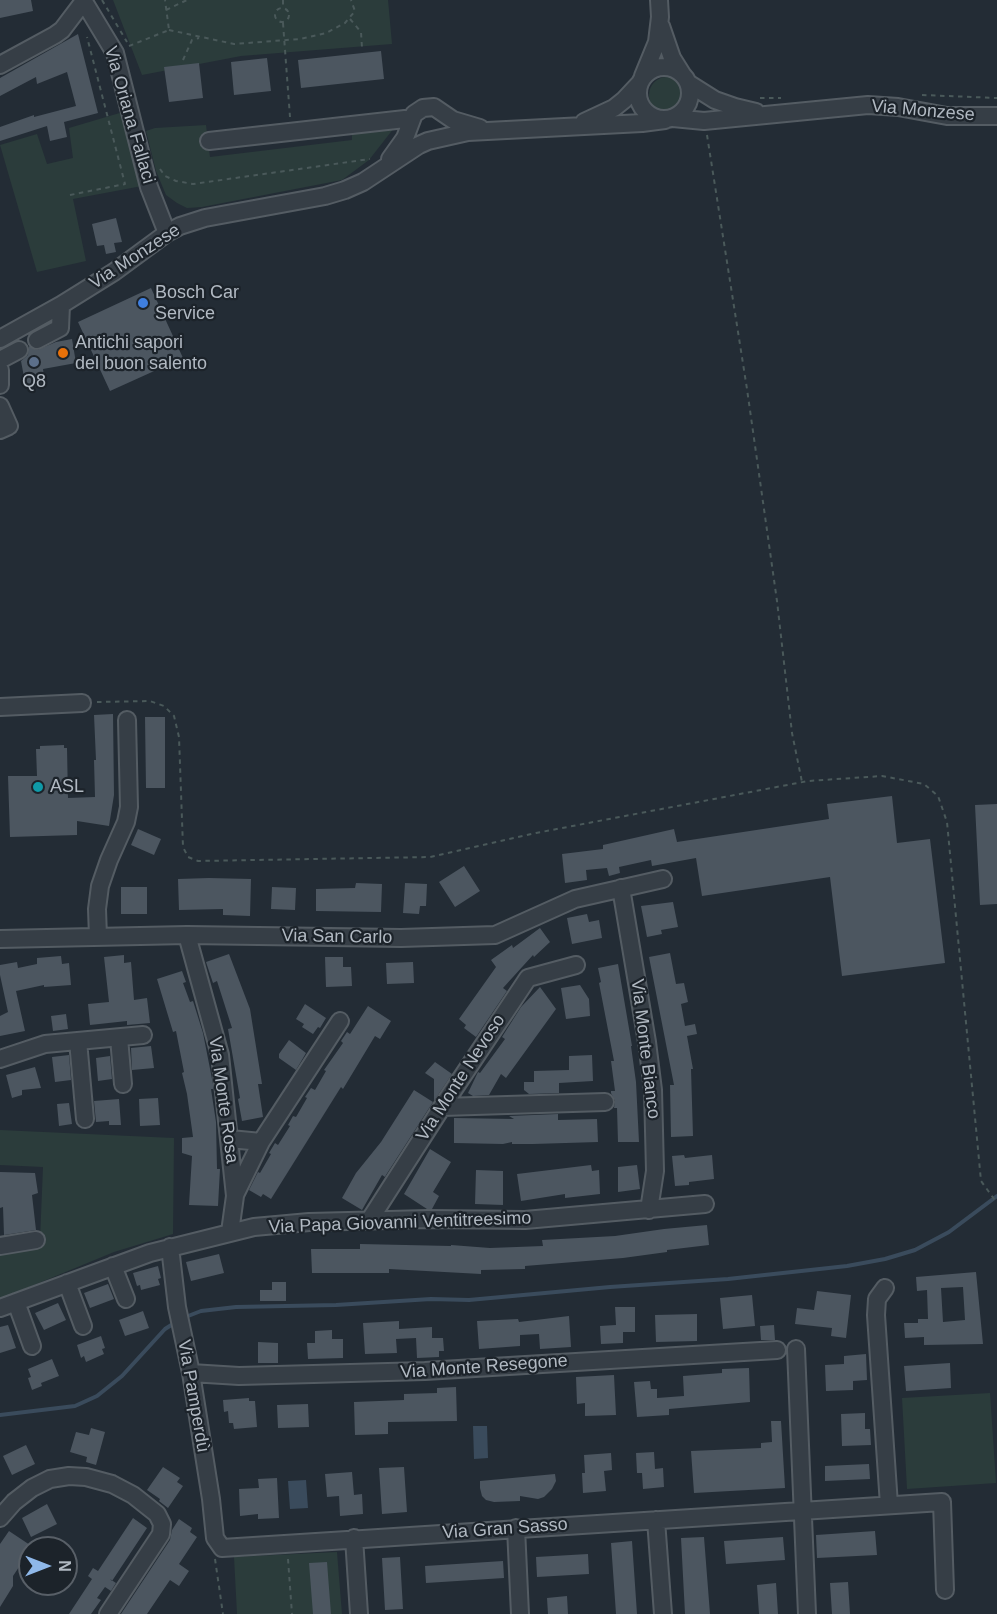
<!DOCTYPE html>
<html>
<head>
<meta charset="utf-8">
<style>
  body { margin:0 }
  #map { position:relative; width:997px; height:1614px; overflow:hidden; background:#232c35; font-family:Arial,sans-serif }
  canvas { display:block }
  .north { position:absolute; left:18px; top:1536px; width:60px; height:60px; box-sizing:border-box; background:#1c232a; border:2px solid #585f67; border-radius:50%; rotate:90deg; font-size:16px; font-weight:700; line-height:24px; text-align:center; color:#b1b9c2 }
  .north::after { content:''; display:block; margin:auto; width:21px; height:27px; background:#8fb8e9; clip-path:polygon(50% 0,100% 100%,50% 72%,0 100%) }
</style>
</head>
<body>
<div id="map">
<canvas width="997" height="1614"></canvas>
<div class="north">N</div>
</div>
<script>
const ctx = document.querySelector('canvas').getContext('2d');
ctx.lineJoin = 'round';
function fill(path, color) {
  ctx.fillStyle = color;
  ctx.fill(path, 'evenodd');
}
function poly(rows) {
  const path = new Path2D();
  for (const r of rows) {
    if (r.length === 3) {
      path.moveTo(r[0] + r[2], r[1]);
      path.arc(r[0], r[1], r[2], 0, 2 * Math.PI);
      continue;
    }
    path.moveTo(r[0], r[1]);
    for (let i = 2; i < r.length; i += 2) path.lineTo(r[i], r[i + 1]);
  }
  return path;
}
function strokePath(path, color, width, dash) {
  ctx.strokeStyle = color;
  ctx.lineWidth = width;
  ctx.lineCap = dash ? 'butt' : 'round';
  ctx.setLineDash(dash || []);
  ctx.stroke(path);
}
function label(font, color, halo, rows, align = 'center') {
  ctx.font = font + ' Arial,sans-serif';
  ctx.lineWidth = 4.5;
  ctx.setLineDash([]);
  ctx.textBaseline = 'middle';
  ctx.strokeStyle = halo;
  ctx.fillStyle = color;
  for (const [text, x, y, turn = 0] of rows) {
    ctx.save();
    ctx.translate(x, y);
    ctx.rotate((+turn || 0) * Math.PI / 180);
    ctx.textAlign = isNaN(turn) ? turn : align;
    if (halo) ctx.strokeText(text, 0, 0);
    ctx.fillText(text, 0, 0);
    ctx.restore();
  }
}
fill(poly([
  [113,0,388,0,392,44,241,56,142,75],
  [667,95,18],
  [123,112,142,186,73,199,86,261,37,272,0,145,37,134,47,164,73,158,69,128],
  [206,125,210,157,352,140,352,131,394,128,369,160,342,180,202,207,187,208,177,203,166,195,156,171,146,131,155,128],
  [0,1130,174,1138,173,1234,114,1252,0,1299,0,1251,40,1240,43,1167,0,1165],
  [990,1393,996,1483,907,1489,902,1398],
  [337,1552,342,1614,237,1614,234,1557]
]), '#2b3c3b');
fill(poly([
  [473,1426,487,1426,488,1458,474,1459],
  [306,1480,308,1508,290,1509,288,1481]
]), '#3a4b5c');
strokePath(poly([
  [183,1318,201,1311,236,1307,336,1305,431,1299,469,1300,610,1287,728,1279,847,1266,885,1259,915,1250,949,1232,997,1196],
  [0,1415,75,1406,97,1396,122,1376,165,1329,176,1322]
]), '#3a4b5c', 4);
fill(poly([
  [0,0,31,0,33,11,0,18],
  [78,34,98,113,64,122,67,137,50,141,47,126,0,141,0,127,34,115,34,117,76,106,67,72,37,84,36,77,0,96,0,78],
  [381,51,384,79,301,88,298,60],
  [267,58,271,91,234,95,231,62],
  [199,63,203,98,169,102,164,67],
  [116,218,122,242,114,243,116,252,106,254,104,245,97,246,92,224],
  [151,288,183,358,110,391,78,322],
  [72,339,76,363,43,369,45,385,26,388,21,361,28,355,29,346,37,350,56,342],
  [113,714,114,795,109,826,77,821,77,835,10,837,8,776,37,776,36,749,40,749,40,746,64,745,64,748,67,748,68,798,95,797,94,760,96,760,94,715],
  [145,717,165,717,165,788,146,788],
  [892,796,897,843,930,839,945,963,842,976,830,877,702,896,696,858,652,866,651,860,619,867,620,873,609,876,607,868,586,870,587,880,565,883,562,854,603,849,603,845,674,829,677,842,829,819,827,804],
  [997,804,997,904,980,905,975,805],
  [138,829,161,839,154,855,131,845],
  [464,866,480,891,455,907,439,882],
  [209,878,251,879,250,916,223,915,223,909,179,910,178,879],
  [356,883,382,884,381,912,316,911,316,889,355,888],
  [405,883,427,884,426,906,420,906,419,914,403,913],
  [121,887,147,887,147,914,121,914],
  [272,887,296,888,295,910,271,909],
  [673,902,678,927,661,930,662,934,647,937,641,906],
  [587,914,589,922,599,920,602,938,572,944,567,918],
  [540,928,550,942,534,957,533,955,503,988,507,991,476,1037,464,1028,466,1025,459,1019,496,967,491,960,512,945,513,948],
  [670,953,676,984,684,983,688,1002,681,1004,685,1026,695,1024,697,1034,687,1036,693,1069,691,1069,693,1136,671,1137,670,1085,674,1085,649,957],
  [229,954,250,1009,262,1084,258,1084,263,1117,242,1121,238,1099,240,1098,228,1029,232,1028,217,981,213,983,206,962],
  [124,955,124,963,131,962,134,1000,147,998,150,1023,127,1025,127,1021,90,1025,88,1004,109,1002,104,957],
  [61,956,62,964,69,963,71,985,44,987,44,985,16,991,25,1031,0,1036,0,1016,8,1012,0,975,0,965,17,962,18,968,37,964,37,958],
  [325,957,343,957,343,967,351,967,352,986,326,987],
  [413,962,414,983,387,984,386,963],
  [618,964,632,1046,631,1046,636,1082,639,1142,618,1142,617,1108,614,1108,615,1101,611,1093,611,1091,615,1091,611,1061,614,1061,599,983,601,982,598,968],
  [182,971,186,982,183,983,190,1002,193,1001,203,1033,213,1084,213,1089,211,1089,216,1122,217,1169,220,1169,218,1206,189,1205,192,1156,182,1153,182,1138,193,1137,187,1094,182,1073,184,1072,176,1031,173,1032,157,979],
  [580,985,589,999,590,1016,566,1019,561,988],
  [540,987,556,1009,506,1078,501,1074,489,1095,473,1096,468,1093,478,1072,480,1073,505,1039,502,1037,521,1007],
  [305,1004,326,1018,320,1028,318,1027,313,1034,302,1027,304,1024,296,1019],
  [368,1006,391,1021,380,1039,375,1036,343,1089,341,1087,271,1199,263,1194,261,1197,249,1190,258,1172,260,1173,271,1154,269,1153,275,1143,278,1145,290,1126,288,1125,293,1116,296,1117,307,1098,305,1097,311,1088,315,1090,326,1071,324,1070,343,1043,341,1041,347,1032,350,1034],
  [66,1014,68,1029,53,1031,51,1016],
  [289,1040,306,1053,296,1070,279,1058,279,1054],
  [151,1046,154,1068,132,1070,131,1048],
  [69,1055,71,1080,55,1082,52,1057],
  [592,1055,593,1081,559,1083,559,1093,529,1094,524,1090,524,1082,534,1082,534,1071,569,1070,569,1056],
  [110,1056,112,1079,98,1081,96,1058],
  [435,1062,452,1074,434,1101,434,1079,425,1073],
  [35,1067,41,1088,22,1090,22,1095,12,1098,6,1075],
  [414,1090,433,1102,386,1175,385,1177,382,1175,362,1210,342,1198,356,1173,381,1142],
  [158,1098,160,1125,140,1126,139,1099],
  [119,1099,121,1125,109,1125,109,1121,96,1122,94,1101],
  [69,1103,72,1124,59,1126,57,1104],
  [558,1114,558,1120,597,1119,598,1142,533,1144,512,1144,512,1142,503,1144,454,1143,454,1118,514,1119,509,1116],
  [430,1149,451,1162,433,1192,439,1196,432,1209,427,1209,404,1194],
  [684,1155,685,1158,712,1155,714,1179,689,1182,689,1185,675,1186,672,1156],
  [591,1165,592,1171,599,1170,600,1194,565,1198,565,1194,521,1201,517,1174],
  [637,1165,640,1189,618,1192,618,1167],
  [476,1170,503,1171,503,1205,475,1204],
  [0,1172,35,1173,38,1193,32,1195,36,1230,4,1235,3,1207,0,1208],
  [707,1225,709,1245,667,1250,667,1252,623,1258,525,1266,525,1269,481,1270,481,1274,389,1269,389,1273,312,1273,311,1249,360,1249,360,1244,451,1246,451,1245,490,1248,543,1246,542,1240,615,1236,664,1229],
  [219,1254,224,1273,191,1281,186,1262],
  [158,1266,161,1278,158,1279,160,1285,141,1290,140,1285,137,1286,133,1273],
  [976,1272,983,1344,924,1345,924,1337,905,1338,904,1323,918,1323,918,1319,928,1319,927,1290,917,1291,916,1277],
  [963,1287,965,1320,943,1322,941,1288],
  [272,1282,286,1282,286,1301,260,1301,260,1290,272,1290],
  [108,1284,114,1299,90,1308,84,1293],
  [817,1291,851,1295,846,1338,831,1336,832,1328,795,1324,797,1308,814,1310],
  [752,1295,755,1326,723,1329,720,1298],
  [58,1303,66,1320,44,1330,35,1313],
  [615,1307,635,1307,635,1332,623,1332,623,1343,601,1344,600,1326,616,1325],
  [143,1311,149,1328,125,1336,119,1320],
  [697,1314,697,1341,656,1342,655,1315],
  [569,1316,571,1347,540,1349,539,1334,520,1335,520,1346,479,1349,477,1321,518,1319,519,1322],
  [399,1321,399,1329,432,1327,432,1338,443,1338,444,1351,439,1351,439,1357,417,1358,416,1338,396,1339,397,1353,365,1354,363,1323],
  [8,1325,16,1348,0,1353,0,1327],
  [774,1325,775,1340,761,1340,760,1326],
  [332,1330,332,1339,343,1339,343,1358,308,1359,307,1343,315,1343,315,1331],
  [101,1336,105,1348,102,1349,104,1354,86,1362,84,1356,81,1358,77,1345],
  [258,1342,278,1343,278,1363,258,1363],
  [866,1354,867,1380,853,1381,853,1390,826,1391,825,1365,844,1364,844,1356],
  [52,1359,59,1376,41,1383,42,1386,32,1390,28,1378,31,1377,28,1369],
  [950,1363,951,1388,906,1391,904,1366],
  [749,1368,750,1402,669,1409,669,1415,637,1417,634,1382,650,1381,651,1389,657,1389,657,1398,684,1396,683,1376,722,1373,722,1369],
  [614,1375,616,1415,585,1416,585,1403,577,1404,576,1377],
  [456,1387,457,1421,388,1422,388,1434,355,1435,354,1402,404,1400,404,1394,437,1393,437,1388],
  [249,1398,249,1401,255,1401,257,1427,234,1429,233,1423,229,1423,228,1411,224,1412,223,1400],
  [308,1404,309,1427,278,1428,277,1405],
  [865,1413,865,1429,870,1429,871,1445,842,1446,841,1414],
  [771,1421,781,1421,785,1488,694,1493,691,1451,761,1448,761,1443,772,1442],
  [91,1428,105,1432,96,1465,86,1462,87,1457,70,1452,76,1432,89,1435],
  [26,1445,35,1464,12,1475,3,1456],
  [654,1452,655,1469,663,1468,664,1487,643,1489,642,1473,637,1473,636,1453],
  [611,1453,612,1470,604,1471,606,1491,583,1493,582,1473,585,1473,584,1455],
  [869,1464,870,1479,825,1481,825,1466],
  [163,1467,180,1478,177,1482,183,1486,168,1508,159,1501,160,1499,147,1490],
  [404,1467,407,1512,382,1514,379,1468],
  [352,1472,354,1495,362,1494,363,1514,340,1516,339,1496,327,1497,325,1474],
  [555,1474,556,1481,552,1489,544,1497,538,1499,520,1496,520,1501,494,1502,486,1500,482,1496,480,1488,480,1481],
  [277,1478,279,1518,258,1519,258,1514,240,1516,239,1489,259,1488,258,1479],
  [47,1504,57,1524,31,1537,22,1518],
  [133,1518,147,1528,112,1581,110,1579,116,1583,111,1591,105,1587,97,1598,101,1600,91,1614,69,1614,92,1579,88,1576,93,1568,98,1571],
  [179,1519,192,1528,190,1532,197,1537,179,1564,189,1571,179,1586,170,1580,147,1614,121,1614,170,1540,172,1530],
  [9,1531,30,1545,30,1562,25,1558,13,1576,13,1586,0,1607,0,1544],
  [875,1531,877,1555,817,1558,816,1535],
  [704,1537,710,1614,685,1614,681,1538],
  [783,1537,785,1560,726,1564,724,1541],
  [632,1541,637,1614,616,1614,611,1543],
  [588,1554,589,1574,537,1577,536,1557],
  [400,1557,403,1609,385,1610,382,1558],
  [503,1561,504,1578,426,1583,425,1566],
  [327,1562,331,1614,313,1614,309,1563],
  [848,1582,850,1614,832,1614,830,1583],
  [776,1583,778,1614,759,1614,757,1585],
  [567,1596,568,1614,548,1614,547,1598]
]), '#4c5660');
const minor = poly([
  [83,0,115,53,149,187,167,233],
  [661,26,672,58,682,74],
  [0,65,55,35,62,30,84,1],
  [664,93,26],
  [643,76,657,42,660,17,659,0],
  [688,83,715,100,735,107,756,112],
  [673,118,704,121,868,105,898,107,947,116,997,116],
  [584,122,614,108,624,100,639,84],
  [209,141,405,119,411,121],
  [390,159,405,138,414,114,423,108,434,107,453,120,480,128],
  [0,339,61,305,114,272,167,233,180,226,205,218,325,196,345,190,363,182,419,145,428,141,468,132,642,123,665,120],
  [37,340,60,328,61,305],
  [0,360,19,350],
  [0,370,0,385],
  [0,406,9,426,0,430],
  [0,707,82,703],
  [621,888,647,1042,653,1090,655,1171,649,1210],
  [187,935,220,1055,235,1196,230,1232],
  [98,937,97,909,100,886,109,860,126,822,129,807,127,720],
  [0,939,187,935,401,938,495,935,575,899,663,879],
  [119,1038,123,1084],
  [78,1041,85,1119],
  [0,1059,45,1044,143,1035],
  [442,1107,605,1102],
  [230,1139,261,1142],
  [235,1195,261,1142,340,1021],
  [369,1221,442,1107,528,978,576,965],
  [0,1246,36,1240],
  [170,1247,177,1307,191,1373,211,1499,215,1538,222,1548,942,1502,945,1590],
  [113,1266,126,1299],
  [67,1283,83,1326],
  [885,1288,877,1299,876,1315,889,1505],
  [16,1302,32,1346],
  [0,1308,150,1253,254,1227,309,1222,428,1219,525,1220,705,1204],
  [796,1349,807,1614],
  [191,1373,239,1376,425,1371,777,1350],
  [0,1518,14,1502,32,1488,50,1479,69,1476,86,1477,112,1484,133,1495,157,1514,162,1524,161,1534,108,1614],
  [656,1520,663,1614],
  [516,1528,520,1614],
  [354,1538,359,1614]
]);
strokePath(minor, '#545c63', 20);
strokePath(poly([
  [102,0,127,42],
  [283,0,283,8],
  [282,15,7],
  [166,10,187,0],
  [350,19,361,32,362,48],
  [283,23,290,117],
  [169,30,234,44,300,39,326,33,345,23,355,11,351,0],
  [129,46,169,30,165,0],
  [183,60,192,40,199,38],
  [922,95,997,98],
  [760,98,781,98],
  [707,135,747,389,777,601,792,733,802,782],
  [160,169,165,176,176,181,193,184,370,159],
  [70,195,125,184,87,37],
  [97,702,150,701,164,706,174,716,179,737,183,847,188,857,198,861,430,857,536,833,808,781,882,776,924,784,938,796,947,822,981,1181,997,1203],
  [215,1559,223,1614],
  [288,1559,292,1614]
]), '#4a595a', 2, [4.5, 4.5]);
strokePath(minor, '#363e46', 16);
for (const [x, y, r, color] of [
  [143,303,6,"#3f7fe0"],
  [63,353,6,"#e8710a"],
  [34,362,6,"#5c6f8a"],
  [38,787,6,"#0f9aa8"]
]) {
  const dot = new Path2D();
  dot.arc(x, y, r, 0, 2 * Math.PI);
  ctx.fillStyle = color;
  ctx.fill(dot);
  strokePath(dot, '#1c232a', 2);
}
label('18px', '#b1b9c2', '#1c232a', [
  ["Via Monzese",923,111,5],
  ["Via Oriana Fallaci",129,115,74],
  ["Via Monzese",135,257,-33],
  ["Via San Carlo",337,937,1],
  ["Via Monte Bianco",645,1049,83],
  ["Via Monte Nevoso",461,1078,-57],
  ["Via Monte Rosa",223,1100,82],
  ["Via Papa Giovanni Ventitreesimo",400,1223,-2],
  ["Via Monte Resegone",484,1367,-4],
  ["Via Pamperdù",193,1396,80],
  ["Via Gran Sasso",505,1529,-4]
]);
label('18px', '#b1b9c2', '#1c232a', [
  ["Bosch Car",155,293],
  ["Service",155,314],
  ["Antichi sapori",75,343],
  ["del buon salento",75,364],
  ["Q8",34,382,"center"],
  ["ASL",50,787]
], 'left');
</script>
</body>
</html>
